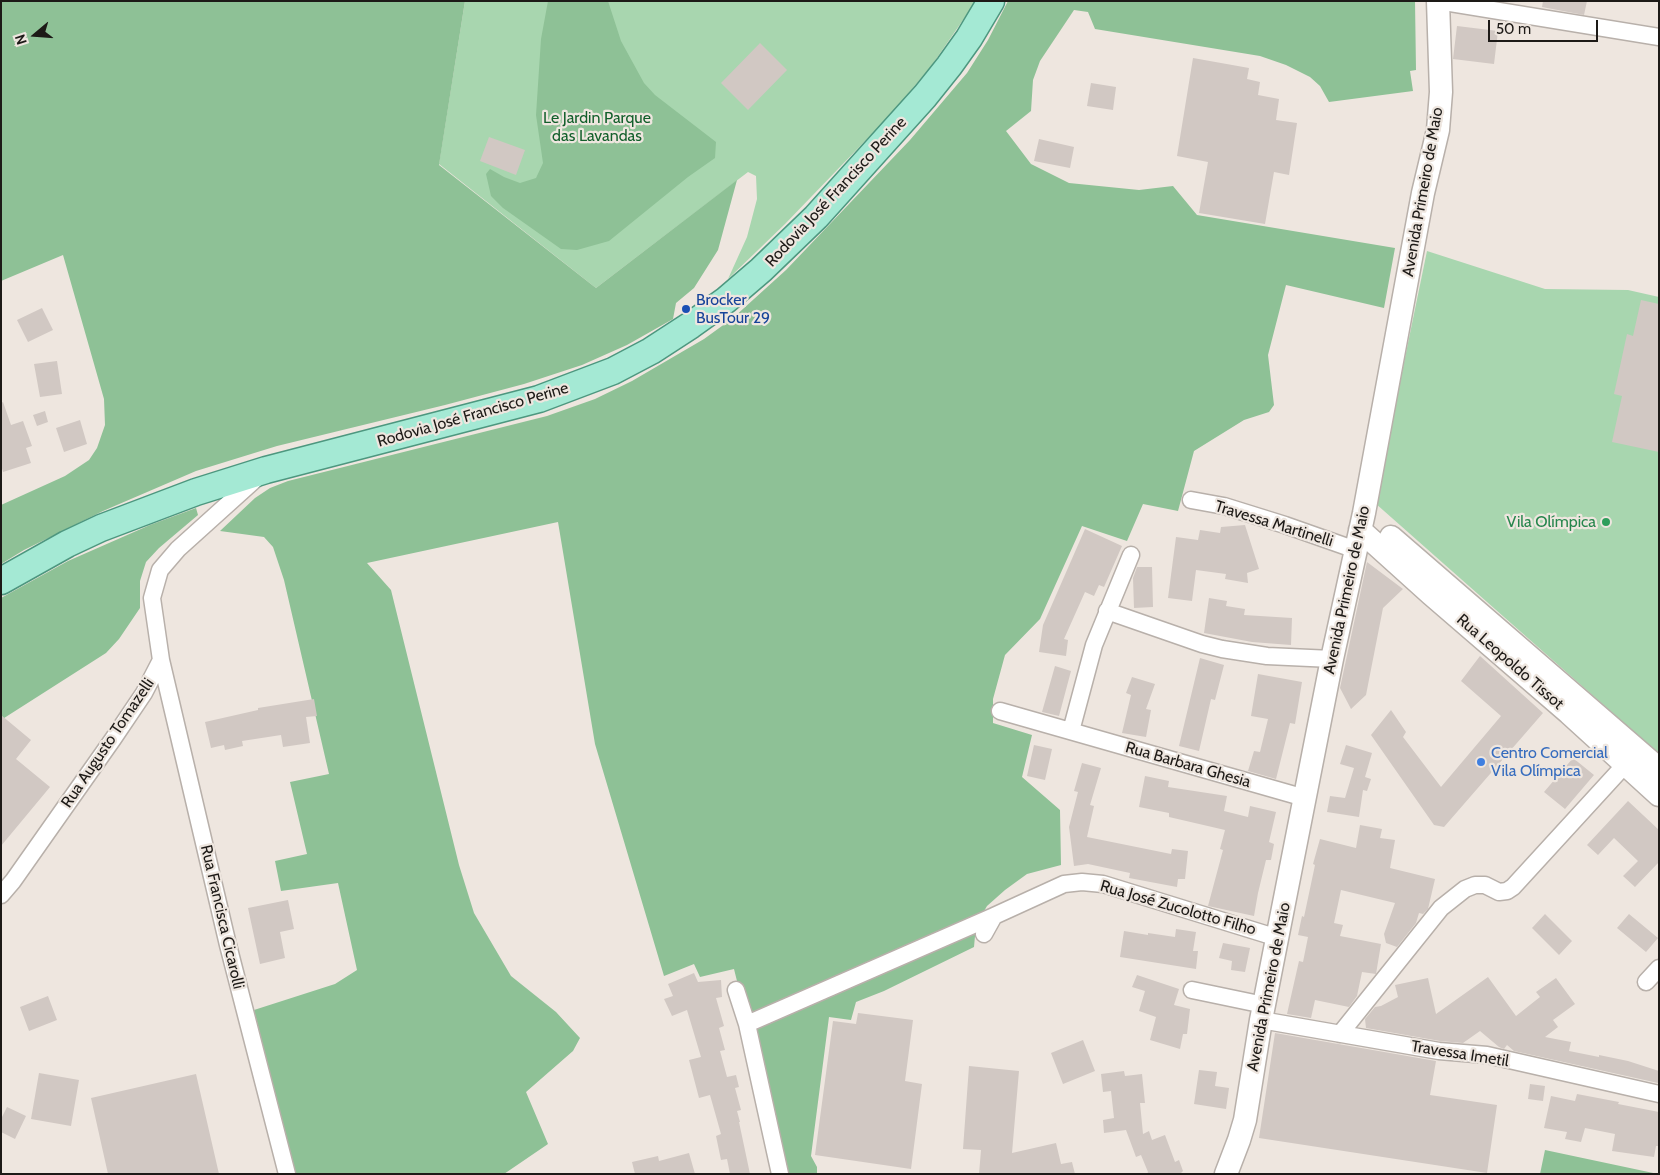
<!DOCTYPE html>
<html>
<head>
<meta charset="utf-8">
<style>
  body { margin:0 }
  #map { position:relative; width:1660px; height:1175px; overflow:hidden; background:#eee6df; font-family:Cabin,sans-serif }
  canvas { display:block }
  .frame { position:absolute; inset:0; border:2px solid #1d1a17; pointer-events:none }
  .north { position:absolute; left:10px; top:10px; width:50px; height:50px; -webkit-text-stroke:4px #eee6df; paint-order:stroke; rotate:252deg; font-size:14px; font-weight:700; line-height:20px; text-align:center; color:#1d1a17 }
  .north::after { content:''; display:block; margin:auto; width:18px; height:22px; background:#1d1a17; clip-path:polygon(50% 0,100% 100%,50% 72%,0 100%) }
  .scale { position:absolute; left:1488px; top:20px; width:110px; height:22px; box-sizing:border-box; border:2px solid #1d1a17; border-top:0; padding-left:6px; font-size:15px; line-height:18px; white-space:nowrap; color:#1d1a17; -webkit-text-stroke:4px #eee6df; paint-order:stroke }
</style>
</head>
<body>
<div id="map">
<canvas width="1660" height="1175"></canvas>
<div class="frame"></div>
<div class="north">N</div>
<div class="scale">50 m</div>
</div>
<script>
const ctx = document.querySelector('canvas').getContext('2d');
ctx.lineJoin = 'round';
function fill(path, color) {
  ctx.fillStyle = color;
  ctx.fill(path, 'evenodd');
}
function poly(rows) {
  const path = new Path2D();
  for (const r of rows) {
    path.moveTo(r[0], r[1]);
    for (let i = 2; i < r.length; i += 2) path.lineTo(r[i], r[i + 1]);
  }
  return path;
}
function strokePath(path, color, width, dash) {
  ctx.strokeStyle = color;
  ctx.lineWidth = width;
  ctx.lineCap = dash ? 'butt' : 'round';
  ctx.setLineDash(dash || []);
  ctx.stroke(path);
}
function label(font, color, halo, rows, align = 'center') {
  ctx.font = font + ' Cabin,sans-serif';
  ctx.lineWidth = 4.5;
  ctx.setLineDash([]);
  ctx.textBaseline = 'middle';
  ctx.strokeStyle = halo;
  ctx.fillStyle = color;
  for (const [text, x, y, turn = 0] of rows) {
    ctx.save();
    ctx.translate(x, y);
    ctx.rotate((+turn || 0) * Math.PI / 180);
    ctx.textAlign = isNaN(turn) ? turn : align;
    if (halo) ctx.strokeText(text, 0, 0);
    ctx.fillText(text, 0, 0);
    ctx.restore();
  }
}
fill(poly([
  [465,1,976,1,932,65,892,113,785,224,728,279,747,237,757,199,756,176,748,172,596,288,439,164],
  [1427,251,1545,289,1628,290,1659,297,1659,754,1375,503]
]), '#a8d6af');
fill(poly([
  [1,1,465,1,439,165,596,288,737,180,718,250,694,288,676,303,673,319,627,345,582,365,524,384,445,405,277,446,196,471,103,511,24,550,1,564,1,505,65,476,89,460,97,448,105,425,104,399,63,255,1,281],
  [548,1,608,1,621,41,644,83,655,95,716,142,715,158,688,177,609,241,577,250,561,249,503,208,491,196,486,174,490,169,504,177,520,183,536,178,543,163,536,115,541,39],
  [1008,1,1415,1,1416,70,1410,71,1413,91,1329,102,1320,86,1310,77,1286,65,1260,56,1095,29,1088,12,1074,10,1040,61,1033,80,1031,111,1006,131,1031,164,1069,183,1139,190,1173,186,1197,215,1395,248,1384,308,1286,285,1268,355,1274,405,1269,412,1244,420,1194,451,1178,511,1143,504,1127,541,1082,526,1040,619,1005,655,993,699,993,723,1032,735,1022,777,1060,810,1061,865,1027,874,1005,890,987,906,976,925,974,947,884,991,856,1002,851,1020,829,1017,811,1156,817,1167,817,1174,785,1174,734,969,700,977,694,964,664,976,595,744,558,522,367,563,391,590,459,865,474,913,511,976,556,1012,580,1038,573,1051,526,1092,548,1144,504,1174,295,1174,254,1010,335,984,357,970,338,883,281,891,275,861,307,854,290,782,329,774,284,580,273,547,264,537,220,531,255,498,270,488,288,481,547,416,595,399,632,381,704,339,733,318,786,270,910,140,967,73,988,40],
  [196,508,198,515,159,548,146,562,140,581,140,608,119,639,106,653,1,720,1,598,68,561,150,525],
  [1545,1150,1658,1174,1540,1174]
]), '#8ec196');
fill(poly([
  [1543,1,1587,1,1584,15,1542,7],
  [1457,26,1498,31,1494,64,1453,59],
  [760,43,787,70,748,110,721,83],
  [1193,58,1249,68,1247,79,1260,82,1258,95,1279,99,1276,120,1297,123,1289,175,1274,172,1265,224,1199,213,1208,162,1177,156],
  [1091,83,1116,87,1113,110,1087,106],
  [489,137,525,150,516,175,480,161],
  [1039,139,1074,147,1070,168,1034,161],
  [1641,300,1659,304,1659,452,1612,442,1622,396,1614,394,1627,334,1633,336],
  [42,308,53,330,28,342,17,320],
  [57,361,62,394,40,397,34,364],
  [3,402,11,425,23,421,32,446,26,448,31,463,3,472,1,465,1,403],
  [45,411,48,422,37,426,33,415],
  [80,420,87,444,64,452,56,428],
  [1245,525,1259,569,1247,573,1248,583,1225,579,1226,574,1196,570,1192,601,1168,598,1176,537,1198,540,1200,530,1220,533,1221,527],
  [1085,529,1122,546,1104,587,1099,585,1094,596,1085,592,1064,639,1068,640,1066,656,1039,652,1043,625],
  [1367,562,1403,589,1383,608,1366,695,1351,709,1340,688],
  [1137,567,1152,567,1153,607,1134,608,1133,578],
  [1209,598,1227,601,1226,606,1245,609,1244,615,1292,618,1291,645,1252,642,1204,633],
  [1480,656,1543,713,1444,827,1434,825,1371,735,1391,710,1406,732,1403,737,1441,787,1501,716,1461,681],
  [1200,658,1224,665,1215,700,1211,699,1199,751,1179,746],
  [1055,666,1071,671,1059,716,1042,712],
  [1258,674,1302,682,1295,724,1290,723,1276,779,1248,771,1254,751,1260,752,1268,719,1251,716],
  [1132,677,1155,684,1146,709,1151,710,1146,737,1122,733,1131,695,1126,693],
  [314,699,317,716,306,717,310,743,283,747,281,735,242,741,243,746,225,750,224,745,211,748,205,722,258,710,258,708],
  [1,715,31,740,16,759,50,787,1,846],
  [1034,745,1052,749,1045,780,1027,776],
  [1346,745,1372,753,1365,777,1371,779,1367,791,1363,790,1359,817,1327,812,1330,796,1345,798,1354,768,1340,764],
  [1573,758,1594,775,1565,809,1544,792],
  [1082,763,1101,768,1090,805,1094,806,1087,837,1171,854,1172,849,1188,851,1185,879,1178,879,1177,887,1129,878,1130,873,1088,864,1074,866,1069,827,1078,792,1074,791],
  [1145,776,1169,781,1168,787,1227,796,1224,811,1248,817,1250,806,1276,812,1269,842,1274,844,1271,860,1266,860,1258,893,1254,916,1208,906,1223,850,1220,849,1225,830,1169,817,1169,813,1139,807],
  [1628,801,1659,830,1659,862,1635,887,1623,876,1638,861,1614,838,1598,855,1587,845],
  [1360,825,1382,829,1380,838,1395,840,1390,868,1435,879,1428,909,1423,914,1419,913,1416,923,1397,947,1386,943,1384,934,1395,903,1341,890,1334,923,1343,925,1340,936,1381,944,1376,974,1362,972,1357,996,1349,1007,1315,1000,1311,1018,1287,1014,1299,961,1303,962,1308,937,1298,935,1302,916,1304,917,1315,865,1313,864,1320,839,1356,848],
  [288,900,294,929,280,932,285,958,260,964,248,908],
  [1545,914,1572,941,1559,955,1532,928],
  [1629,914,1658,938,1646,952,1617,928],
  [1176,929,1196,932,1193,951,1198,951,1196,969,1120,957,1124,931,1148,935,1148,933,1175,937],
  [1223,943,1250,948,1245,972,1231,970,1232,961,1219,958],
  [694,973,698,982,721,980,722,997,716,998,724,1026,719,1028,725,1050,720,1051,727,1077,736,1075,739,1087,735,1088,741,1110,737,1111,740,1122,739,1122,750,1174,730,1174,727,1159,721,1160,716,1136,721,1134,710,1095,699,1098,689,1060,701,1057,687,1010,672,1016,664,999,673,996,668,984],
  [1137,975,1179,989,1174,1005,1190,1009,1187,1034,1183,1034,1180,1049,1150,1040,1156,1017,1139,1011,1145,991,1132,987],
  [1488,977,1516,1016,1540,997,1536,992,1556,978,1575,1004,1553,1020,1558,1027,1545,1037,1571,1042,1569,1051,1599,1057,1599,1055,1628,1061,1659,1071,1658,1083,1514,1051,1507,1045,1504,1049,1499,1047,1480,1031,1463,1043,1440,1041,1366,1028,1365,1019,1375,1007,1381,1006,1398,997,1395,985,1428,978,1436,1014],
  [48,996,57,1020,29,1031,20,1007],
  [858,1013,913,1020,905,1081,922,1084,911,1169,815,1155,833,1021,856,1024],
  [1275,1033,1436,1061,1430,1095,1497,1105,1487,1173,1259,1138],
  [1083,1040,1095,1071,1063,1084,1051,1053],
  [969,1066,1019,1071,1012,1153,1056,1143,1061,1164,1072,1162,1075,1174,979,1174,981,1150,963,1149],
  [1199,1070,1217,1072,1215,1086,1229,1088,1226,1109,1194,1104],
  [1124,1071,1125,1076,1142,1074,1145,1103,1140,1103,1143,1134,1149,1131,1152,1140,1165,1135,1175,1162,1179,1160,1183,1171,1180,1174,1147,1174,1148,1172,1141,1155,1136,1157,1126,1130,1104,1133,1103,1120,1114,1118,1111,1091,1103,1092,1101,1074],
  [39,1073,79,1080,71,1126,31,1119],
  [196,1074,219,1174,108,1174,91,1098],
  [1530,1084,1545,1086,1543,1101,1528,1099],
  [1577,1094,1619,1102,1618,1104,1659,1112,1659,1146,1656,1146,1654,1157,1612,1151,1615,1134,1585,1128,1581,1142,1565,1139,1567,1132,1544,1128,1551,1096,1575,1101],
  [7,1107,26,1116,15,1139,1,1132,1,1119],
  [689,1153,695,1174,635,1174,632,1162,658,1156,659,1161]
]), '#d1c8c3');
const street = poly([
  [1438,1,1659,37],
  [1191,500,1224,506,1285,525,1356,550],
  [1107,611,1202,644,1222,649,1267,656,1332,659],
  [161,660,228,945,287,1174],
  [1000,711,1305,798],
  [1071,731,1094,645,1131,555],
  [1,895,13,881,113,739,144,693,161,660,152,598,160,570,178,549,259,476],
  [984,934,994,916,1064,884,1082,882,1103,884,1278,938],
  [1646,982,1659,968],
  [736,990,747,1024,780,1174],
  [1192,990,1264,1005],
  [1261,1020,1439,1051,1487,1055,1659,1094],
  [747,1024,994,916],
  [1340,1034,1441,908,1465,889,1475,885,1485,885,1499,892,1507,891,1513,887,1633,756]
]);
const secondary = poly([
  [1360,530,1431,594,1569,713,1659,795],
  [1391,537,1659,769],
  [1226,1174,1239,1140,1245,1120,1261,1020,1332,659,1364,513,1423,193,1438,130,1441,92,1438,1]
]);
const primary = poly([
  [1,581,67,544,101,528,196,492,266,470,539,399,613,371,651,351,691,325,726,300,761,270,816,217,925,96,949,66,969,38,991,1]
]);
strokePath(street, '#b8b0aa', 19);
strokePath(secondary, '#b8b0aa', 25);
strokePath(primary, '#4d977f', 29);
strokePath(street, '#fff', 16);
strokePath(secondary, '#fff', 22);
strokePath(primary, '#a4e9d4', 26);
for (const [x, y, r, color] of [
  [686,309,5,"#1a4fb4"],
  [1606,522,5,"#2e9e5b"],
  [1481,762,5,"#3f7fe0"]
]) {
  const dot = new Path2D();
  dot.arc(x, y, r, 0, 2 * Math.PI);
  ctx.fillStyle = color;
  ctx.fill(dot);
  strokePath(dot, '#eee6df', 2);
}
label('16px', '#125f2b', '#eee6df', [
  ["Le Jardin Parque",597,118],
  ["das Lavandas",597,136]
]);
label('16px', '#1d1a17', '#eee6df', [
  ["Rodovia José Francisco Perine",836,192,-47],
  ["Avenida Primeiro de Maio",1423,192,-80],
  ["Rodovia José Francisco Perine",473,415,-16],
  ["Travessa Martinelli",1274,524,17],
  ["Avenida Primeiro de Maio",1347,590,-78],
  ["Rua Leopoldo Tissot",1510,662,41],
  ["Rua Augusto Tomazelli",108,743,-56],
  ["Rua Barbara Ghesia",1188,765,16],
  ["Rua José Zucolotto Filho",1178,908,16],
  ["Rua Francisca Cicarolli",222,917,77],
  ["Avenida Primeiro de Maio",1269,987,-79],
  ["Travessa Imetil",1460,1054,9]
]);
label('16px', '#164399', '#eee6df', [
  ["Brocker",696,300],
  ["BusTour 29",696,318]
], 'left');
label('16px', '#27864d', '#eee6df', [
  ["Vila Olímpica",1596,522]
], 'right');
label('16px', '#366cbe', '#eee6df', [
  ["Centro Comercial",1491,753],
  ["Vila Olímpica",1491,771]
], 'left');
</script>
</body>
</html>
